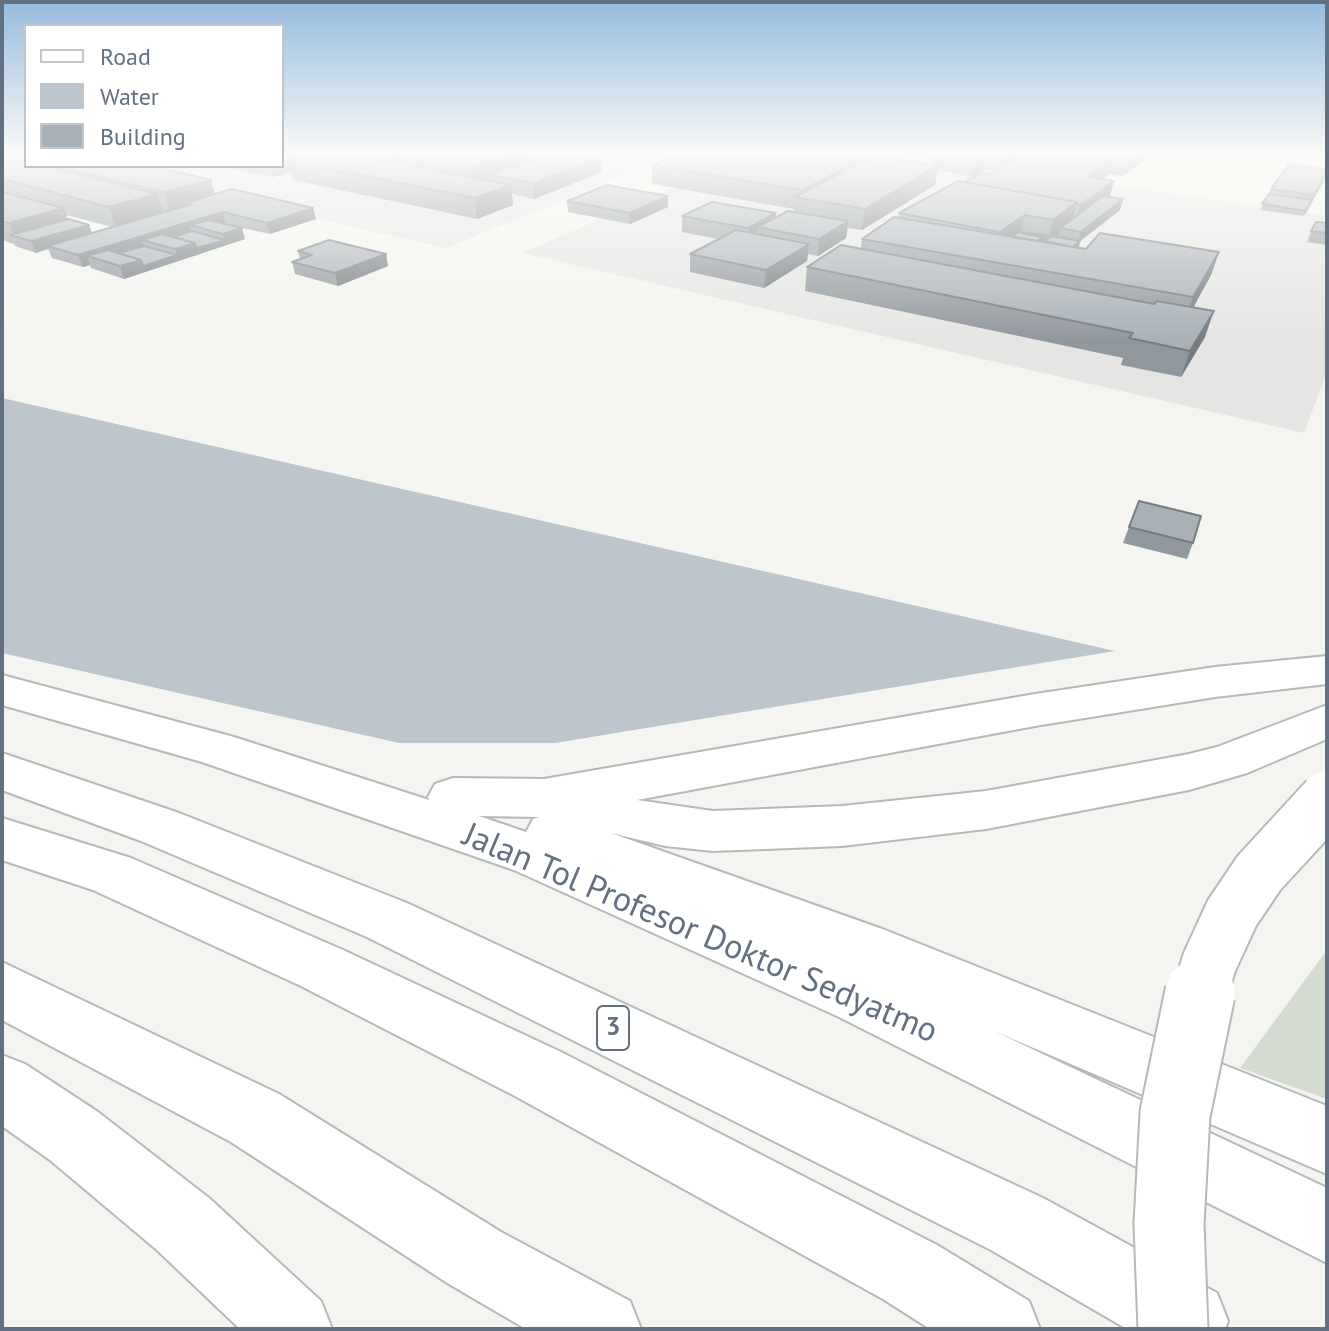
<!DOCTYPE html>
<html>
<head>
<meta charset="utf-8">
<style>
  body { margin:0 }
  #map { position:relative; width:1329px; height:1331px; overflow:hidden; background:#f4f5f0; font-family:"PT Sans",sans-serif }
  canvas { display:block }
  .frame { position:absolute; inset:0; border:4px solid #627182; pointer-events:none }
  .legend { position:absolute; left:24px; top:24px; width:260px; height:144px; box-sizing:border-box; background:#fff; border:2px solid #c0c6cd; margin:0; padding:10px 14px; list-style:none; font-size:24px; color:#627182 }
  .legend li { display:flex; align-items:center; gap:16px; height:40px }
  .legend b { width:40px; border:2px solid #c0c6cd }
</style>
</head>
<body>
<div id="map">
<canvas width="1329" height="1331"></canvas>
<div class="frame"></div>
<ul class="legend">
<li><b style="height:10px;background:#fff"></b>Road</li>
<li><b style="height:22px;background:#bcc6cc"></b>Water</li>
<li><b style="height:22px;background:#a9b1b7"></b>Building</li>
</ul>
</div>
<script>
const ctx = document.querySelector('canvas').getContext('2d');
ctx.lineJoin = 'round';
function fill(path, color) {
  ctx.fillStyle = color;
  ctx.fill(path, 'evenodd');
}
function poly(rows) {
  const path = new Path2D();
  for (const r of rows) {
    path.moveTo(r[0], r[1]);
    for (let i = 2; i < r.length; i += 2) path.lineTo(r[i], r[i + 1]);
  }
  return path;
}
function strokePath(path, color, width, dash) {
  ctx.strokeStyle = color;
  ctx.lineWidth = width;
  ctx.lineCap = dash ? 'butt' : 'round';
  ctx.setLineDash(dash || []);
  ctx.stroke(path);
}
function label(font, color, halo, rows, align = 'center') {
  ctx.font = font + ' "PT Sans",sans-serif';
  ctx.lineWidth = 8;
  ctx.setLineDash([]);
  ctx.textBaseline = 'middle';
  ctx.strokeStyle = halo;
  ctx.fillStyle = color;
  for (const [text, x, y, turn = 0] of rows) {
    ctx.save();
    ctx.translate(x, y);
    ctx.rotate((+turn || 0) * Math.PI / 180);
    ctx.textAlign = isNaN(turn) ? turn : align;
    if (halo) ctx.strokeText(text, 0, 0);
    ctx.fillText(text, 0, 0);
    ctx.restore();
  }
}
fill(poly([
  [282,154,588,154,650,165,446,248,83,166,282,166],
  [753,154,908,154,1327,216,1327,372,1304,433,522,253]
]), '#e5e6e4');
fill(poly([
  [1327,950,1327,1099,1240,1068]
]), '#d4dcd1');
fill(poly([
  [2,398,1115,651,555,743,399,743,2,653]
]), '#bcc6cc');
const major = poly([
  [1265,154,1327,158,1327,168,1273,159,1265,154]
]);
const highway = poly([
  [1327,656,1327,684,1215,697,1035,726,637,800,713,811,842,806,986,791,1189,754,1217,747,1327,705,1327,739,1247,773,1189,790,986,829,842,846,713,851,665,846,611,833,885,930,1327,1106,1327,1174,994,1031,1327,1188,1327,1263,837,1016,514,870,202,762,2,705,2,675,234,737,429,800,428,797,435,784,453,778,544,779,1035,694,1215,667,1327,656],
  [479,816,539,817,533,819,526,832,479,816],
  [2,753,179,813,407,903,1043,1198,1217,1293,1228,1321,1225,1329,1127,1329,991,1250,367,937,141,841,2,790,2,753],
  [2,818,131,858,343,950,561,1052,937,1245,1029,1301,1040,1329,930,1329,883,1299,515,1096,301,986,93,890,2,860,2,818],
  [2,962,279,1094,501,1232,630,1301,641,1329,526,1329,449,1284,231,1142,2,1020,2,962],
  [2,1055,25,1064,98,1112,209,1198,321,1301,332,1329,240,1329,157,1250,50,1160,2,1126,2,1055]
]);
strokePath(major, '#b4b8bc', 4);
strokePath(highway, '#b6b8bb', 4);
fill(major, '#fff');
fill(highway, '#fff');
const highwayBridgeFar1 = poly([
  [1200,995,1209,963,1232,913,1259,873,1327,799]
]);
const highwayBridge = poly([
  [1173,1329,1169,1224,1175,1114,1200,993]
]);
strokePath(highwayBridgeFar1, '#b6b8bb', 58, []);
strokePath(highwayBridge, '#b6b8bb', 73, []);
strokePath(highwayBridgeFar1, '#fff', 54);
strokePath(highwayBridge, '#fff', 69);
fill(poly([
  [282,154,529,154,530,161,602,158,602,172,534,199,512,194,513,205,477,219,293,180,291,172,273,177,220,166,282,166],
  [955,154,1152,154,1122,176,1108,174,1102,179,1114,181,1109,197,1123,199,1120,210,1080,241,1078,248,1086,249,1219,252,1211,275,1193,308,1205,337,1181,377,1121,365,1123,358,805,291,807,267,861,249,862,239,898,218,899,213,965,182,988,175,994,171,985,169,984,171,971,177,937,170,935,185,862,230,848,228,846,238,818,256,808,254,807,261,764,288,690,272,690,254,718,239,682,232,682,216,776,217,794,212,794,209,652,184,652,165,868,156,868,159,931,164,932,159,955,155],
  [1176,154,1215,154,1210,159,1175,155],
  [26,156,26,166,151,166,211,180,215,194,316,219,270,234,224,224,245,239,124,279,91,268,90,265,83,267,52,258,48,249,36,253,15,246,14,244,2,240,2,161,21,160,20,157],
  [66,215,112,227,92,233,89,225,68,219],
  [1324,181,1304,216,1260,210,1271,189],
  [567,201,668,207,630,224,568,212],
  [1327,223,1327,245,1307,242,1311,231],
  [298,251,386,254,388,266,338,286,295,274,292,262,300,259],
  [1129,527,1193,543,1187,559,1123,543]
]), '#91989d');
fill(poly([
  [298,154,337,154,289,161,291,172,273,177,270,166,282,166,282,159],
  [389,154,400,154,402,165,391,169],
  [508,154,529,154,530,162,475,181,473,166],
  [1008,154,1036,154,999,172,1002,157],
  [1136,154,1152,154,1130,171,1134,156],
  [868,156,866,175,802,198,802,190],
  [602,158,602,172,534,199,533,183],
  [1111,160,1108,175,1084,192,1088,177],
  [986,161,984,171,971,177,973,167],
  [1132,161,1130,171,1122,176,1125,166],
  [938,165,935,185,862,230,865,209],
  [1327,172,1324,181,1310,205,1314,195],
  [211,180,216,200,185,203,187,208,170,213,164,192],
  [1114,181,1110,196,1076,222,1080,205],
  [511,185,513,205,477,219,475,198],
  [158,194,164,215,116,228,109,207],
  [668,196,668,207,630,224,630,213],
  [1123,199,1120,210,1080,241,1079,247,1072,252,1073,247,1078,243,1081,232],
  [1077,202,1072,223,1060,228,1059,234,1048,242,1053,220],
  [64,208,72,230,89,225,93,236,47,246,48,249,36,253,31,241,14,236,9,223],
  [313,208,316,219,270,234,267,223],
  [223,212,226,223,206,229,190,225,192,233,169,241,142,240,145,248,103,261,87,256,90,265,83,267,78,255],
  [776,213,775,230,757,227,756,240,748,245,748,228],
  [1025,215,1020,236,995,254,999,232],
  [848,221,846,238,818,256,819,239],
  [242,228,245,239,124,279,120,266,141,260,177,255,175,249,195,243,224,240,223,234],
  [809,244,807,261,764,288,766,270],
  [1219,252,1211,275,1185,322,1193,297],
  [386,254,388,266,338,286,335,273],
  [1214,311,1205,337,1181,377,1190,351]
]), '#767c80');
const building = poly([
  [282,154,298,154,282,159,282,154],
  [311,154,352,154,511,185,475,198,289,161,311,154],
  [410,154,508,154,473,166,410,154],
  [549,154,583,154,602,158,533,183,489,175,549,154],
  [678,154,857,154,868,156,802,190,652,165,678,154],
  [944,154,950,154,986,161,973,167,932,159,944,154],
  [986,154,1008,154,1002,157,986,154],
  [1021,154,1071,154,1111,160,1088,177,1114,181,1080,205,1077,205,1077,202,965,182,981,173,988,175,1021,154],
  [1071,154,1089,154,1132,161,1125,166,1110,164,1111,160,1071,154],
  [874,156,938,165,865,209,795,197,874,156],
  [14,159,26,162,26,166,44,166,158,194,109,207,2,179,2,161,14,159],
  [1288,165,1327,170,1327,172,1314,195,1271,189,1288,165],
  [55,166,151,166,211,180,164,192,55,166],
  [958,181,1077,202,1053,220,1025,215,999,232,899,213,958,181],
  [607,185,668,196,630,213,567,201,607,185],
  [232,189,313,208,267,223,223,212,78,255,47,246,192,204,185,203,232,189],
  [2,192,64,208,9,223,2,221,2,192],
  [1269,194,1312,200,1306,211,1262,204,1269,194],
  [1103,196,1123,199,1081,232,1060,228,1103,196],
  [712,202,776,213,748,228,682,216,712,202],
  [788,211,848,221,819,239,757,227,788,211],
  [894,217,1086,249,1100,233,1219,252,1193,297,862,239,894,217],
  [69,219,89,225,31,241,10,235,69,219],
  [209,220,242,228,223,234,190,225,209,220],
  [1316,222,1327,223,1327,233,1311,231,1316,222],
  [736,230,809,244,766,270,690,254,736,230],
  [192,231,224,240,197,248,195,243,173,237,192,231],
  [1018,232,1043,237,1038,241,1012,237,1018,232],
  [1023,232,1048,236,1042,240,1043,237,1021,233,1023,232],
  [162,234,195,243,175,249,142,240,162,234],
  [1052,236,1080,241,1073,247,1045,241,1052,236],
  [329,240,386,254,335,273,292,262,312,255,298,251,329,240],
  [841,245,1154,304,1157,301,1214,311,1190,351,1129,338,1133,333,807,267,841,245],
  [144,246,177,255,143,266,141,260,118,253,144,246],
  [108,250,141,260,120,266,87,256,108,250],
  [1139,501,1201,516,1193,543,1129,527,1139,501]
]);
fill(building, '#a9b1b7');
strokePath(building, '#767c80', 2);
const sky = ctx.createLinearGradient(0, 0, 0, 341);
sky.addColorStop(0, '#96bbdd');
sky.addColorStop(0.45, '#fafaf8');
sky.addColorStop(1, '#fafaf800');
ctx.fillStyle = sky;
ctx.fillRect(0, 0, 1329, 341);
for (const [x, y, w] of [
  [613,1028,32]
]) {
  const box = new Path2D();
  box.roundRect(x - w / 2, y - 22, w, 44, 6);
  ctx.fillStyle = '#fff';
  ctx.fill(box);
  strokePath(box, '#627182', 2);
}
label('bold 26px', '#627182', null, [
  ["3",613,1028]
]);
label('34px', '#627182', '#fff', [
  ["Jalan Tol Profesor Doktor Sedyatmo",700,934,23]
]);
</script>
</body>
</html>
